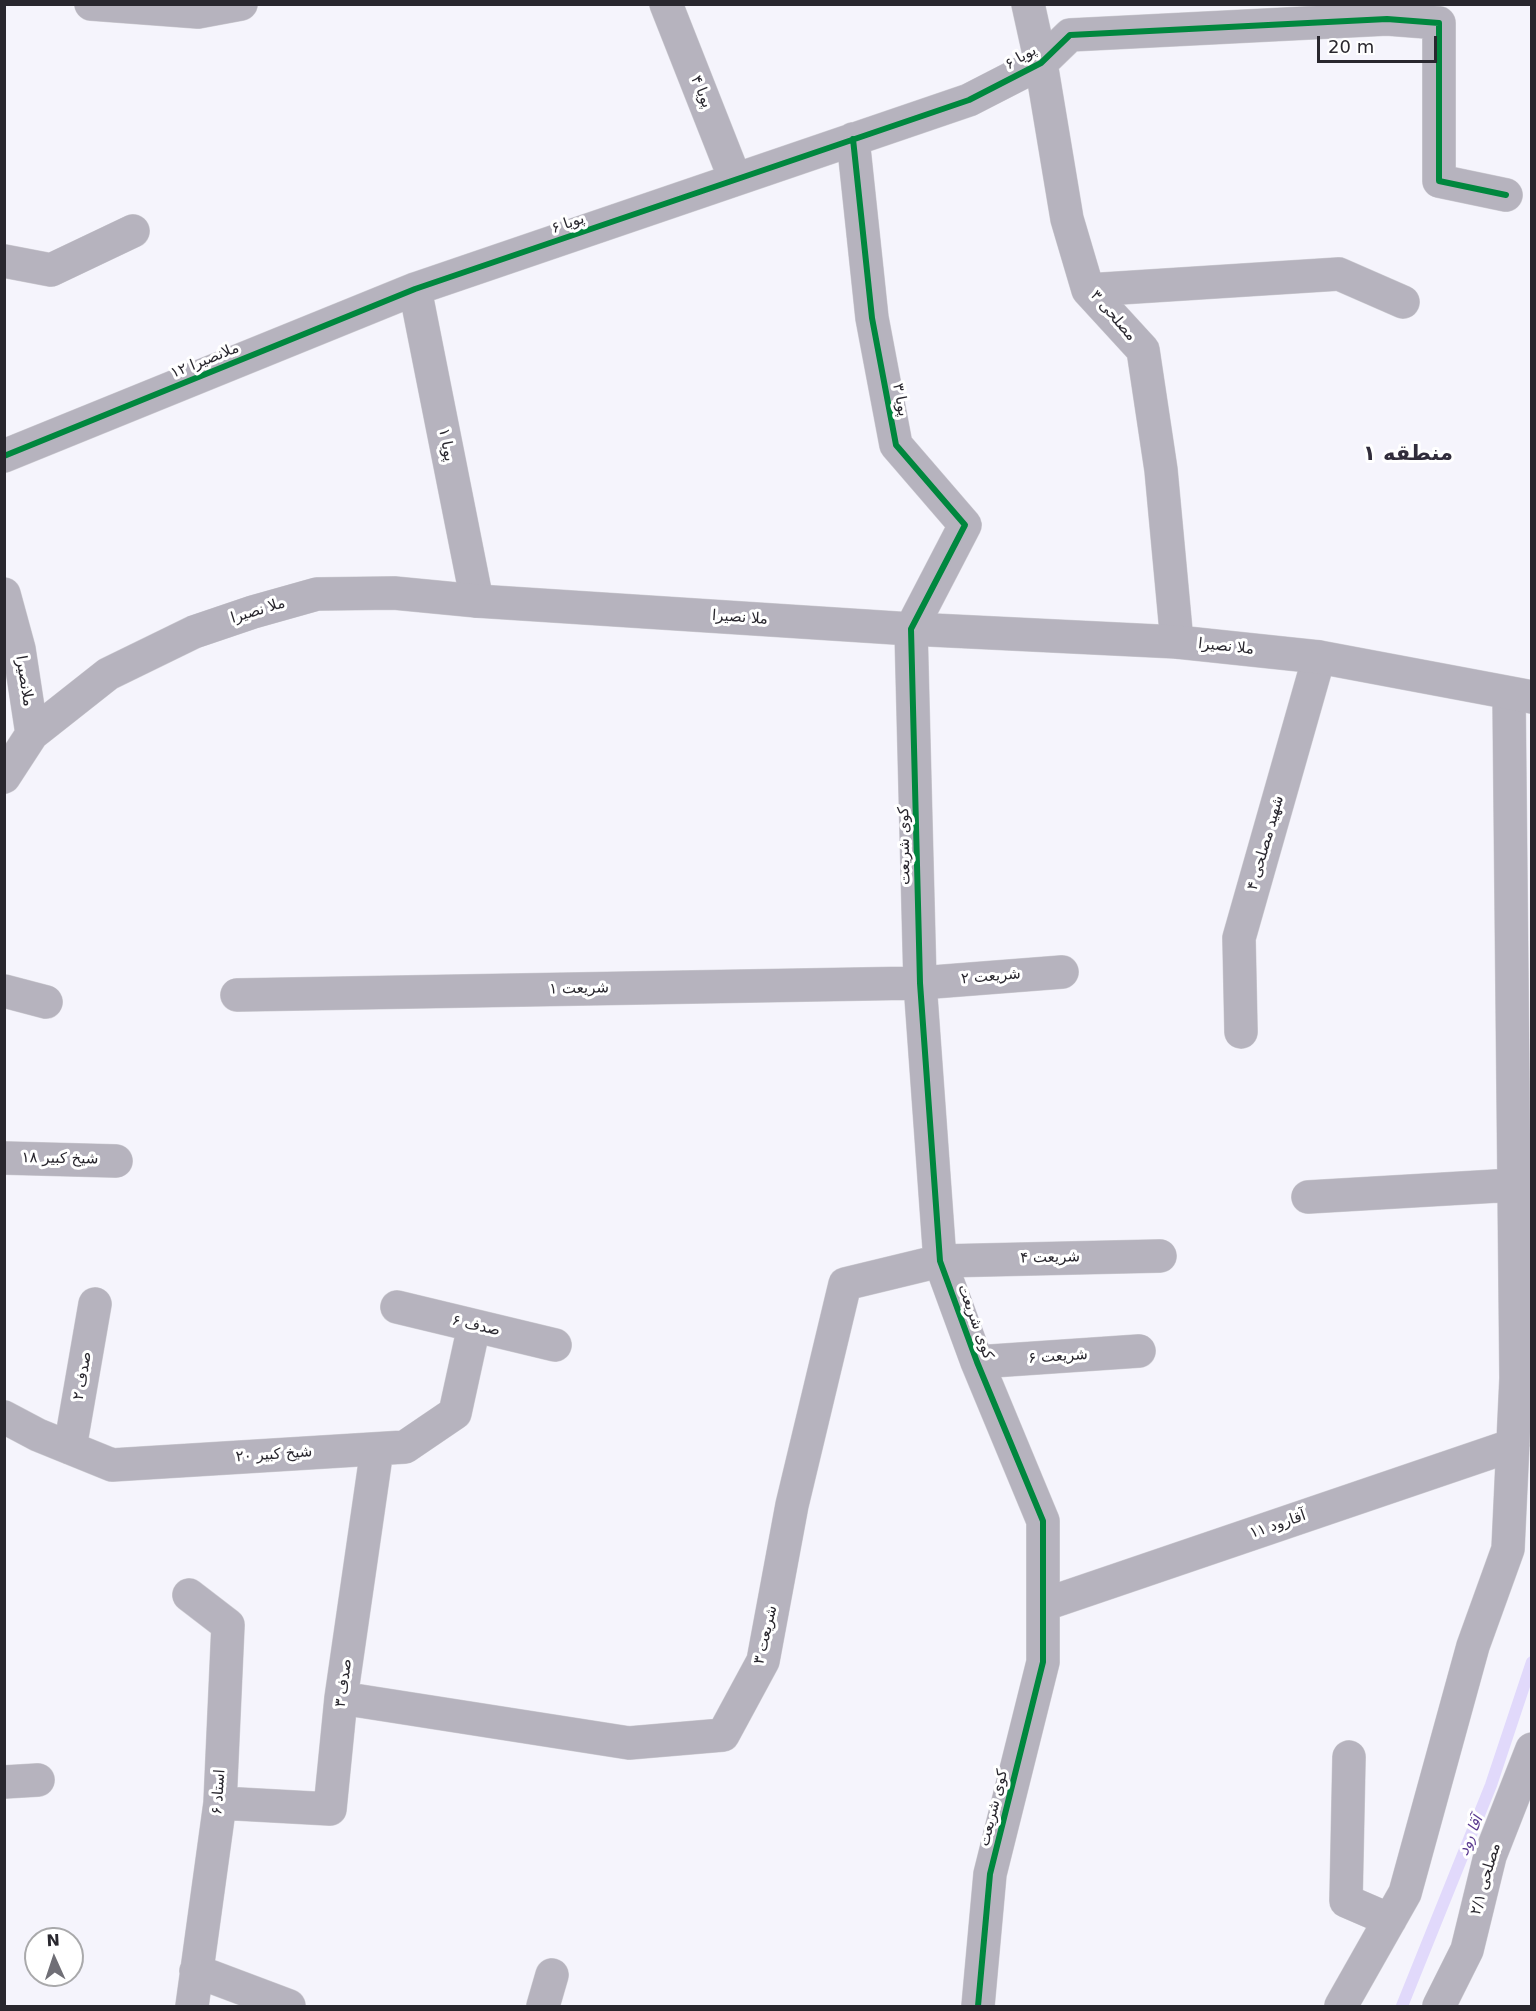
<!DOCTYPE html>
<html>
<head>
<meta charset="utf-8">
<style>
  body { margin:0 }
  #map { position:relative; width:1536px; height:2011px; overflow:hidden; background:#f5f4fc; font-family:"DejaVu Sans",sans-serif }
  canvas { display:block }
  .frame { position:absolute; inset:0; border:6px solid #29272e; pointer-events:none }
  .north { position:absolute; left:24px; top:1927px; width:60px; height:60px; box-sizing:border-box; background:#fff; border:2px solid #a9a9ab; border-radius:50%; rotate:357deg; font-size:16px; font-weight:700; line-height:24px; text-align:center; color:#29272e }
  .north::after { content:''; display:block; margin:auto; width:21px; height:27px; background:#706f76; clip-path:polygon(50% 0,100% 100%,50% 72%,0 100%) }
  .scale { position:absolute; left:1317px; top:36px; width:120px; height:27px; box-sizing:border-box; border:3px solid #29272e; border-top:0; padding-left:8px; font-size:18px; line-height:21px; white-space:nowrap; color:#29272e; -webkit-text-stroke:4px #fff; paint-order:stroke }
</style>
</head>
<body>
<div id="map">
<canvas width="1536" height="2011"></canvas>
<div class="frame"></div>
<div class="north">N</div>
<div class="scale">20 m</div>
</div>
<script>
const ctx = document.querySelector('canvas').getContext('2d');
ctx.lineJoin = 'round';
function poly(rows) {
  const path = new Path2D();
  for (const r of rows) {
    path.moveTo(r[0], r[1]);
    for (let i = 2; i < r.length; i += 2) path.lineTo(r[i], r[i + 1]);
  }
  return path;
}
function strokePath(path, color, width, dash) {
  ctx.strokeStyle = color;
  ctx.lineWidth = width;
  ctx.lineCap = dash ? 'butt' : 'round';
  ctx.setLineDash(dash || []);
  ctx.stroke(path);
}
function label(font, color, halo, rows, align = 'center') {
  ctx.font = font + ' "DejaVu Sans","Noto Sans Arabic",sans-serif';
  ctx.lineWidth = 6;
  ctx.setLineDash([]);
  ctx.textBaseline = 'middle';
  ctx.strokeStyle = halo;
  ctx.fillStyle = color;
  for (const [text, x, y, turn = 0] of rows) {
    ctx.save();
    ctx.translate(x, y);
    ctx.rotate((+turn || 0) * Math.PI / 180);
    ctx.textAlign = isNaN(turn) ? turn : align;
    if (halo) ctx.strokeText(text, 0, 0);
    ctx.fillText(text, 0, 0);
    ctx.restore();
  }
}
strokePath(poly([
  [1402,2006,1491,1785,1532,1662]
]), '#e1d9fb', 12);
const minor = poly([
  [91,4,198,12,241,4],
  [666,4,735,179],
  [1028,4,1041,63,1067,219,1088,290,1143,350,1161,470,1177,642],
  [853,139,872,318,896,445,965,525,911,629,920,983,940,1261,977,1362,1043,1521,1043,1662,990,1874,978,2006],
  [4,261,51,270,133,231],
  [415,289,477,601],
  [1088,290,1339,274,1403,302],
  [4,456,415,289,969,100,1041,63,1070,35,1387,19,1439,23,1439,181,1506,195],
  [4,991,46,1002],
  [237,995,920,983,1062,972],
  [1241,1032,1239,938,1319,657],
  [4,1158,116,1161],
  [1308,1197,1514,1185],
  [397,1307,555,1345],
  [977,1362,1139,1351],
  [4,1417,38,1435,112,1465,405,1447,455,1413,474,1326],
  [70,1448,95,1304],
  [189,1595,228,1625,220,1803,192,2006],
  [1043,1605,1513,1445],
  [341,1698,629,1743,723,1735,763,1661,792,1505,845,1284,940,1261,1160,1256],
  [1349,1757,1346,1901,1390,1920],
  [4,1782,38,1780],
  [220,1803,330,1809,341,1698,377,1449],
  [196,1971,289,2006],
  [543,2006,552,1975],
  [1341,2006,1405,1893,1473,1646,1508,1549,1516,1378,1509,694],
  [1439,2006,1467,1950,1490,1856,1532,1749]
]);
const tertiary = poly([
  [4,594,19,649,32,734],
  [4,777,32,734,108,674,194,632,253,612,317,594,394,593,477,601,911,629,1177,642,1319,657,1532,697]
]);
strokePath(minor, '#d1d0d6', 34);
strokePath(tertiary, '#d1d0d6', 34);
strokePath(minor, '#b6b3be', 33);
strokePath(tertiary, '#b6b3be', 33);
strokePath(poly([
  [853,139,872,318,896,445,965,525,911,629,920,983,940,1261,977,1362,1043,1521,1043,1662,990,1874,978,2006],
  [4,456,415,289,969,100,1041,63,1070,35,1387,19,1439,23,1439,181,1506,195]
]), '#00873e', 6);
label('15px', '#29272e', '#fff', [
  ["پویا ۶",1021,58,-30],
  ["پویا ۴",701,92,68],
  ["پویا ۶",568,224,-19],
  ["مصلحی ۳",1113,316,49],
  ["ملانصیرا ۱۲",205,361,-22],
  ["پویا ۳",900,400,79],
  ["پویا ۱",446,445,79],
  ["ملا نصیرا",258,611,-17],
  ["ملا نصیرا",740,618,4],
  ["ملا نصیرا",1226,647,6],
  ["ملانصیرا",24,681,81],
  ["شهید مصلحی ۴",1266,843,-74],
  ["کوی شریعت",905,846,-91],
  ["شریعت ۲",991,977,-5],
  ["شریعت ۱",579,989,-1],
  ["شیخ کبیر ۱۸",60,1159,1],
  ["شریعت ۴",1050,1258,-1],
  ["کوی شریعت",975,1322,70],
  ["صدف ۶",476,1326,13],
  ["شریعت ۶",1058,1357,-4],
  ["صدف ۲",83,1376,-80],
  ["شیخ کبیر ۲۰",274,1455,-4],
  ["آقارود ۱۱",1278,1525,-19],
  ["شریعت ۳",766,1635,-77],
  ["صدف ۳",344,1683,-82],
  ["استاد ۶",219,1792,-86],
  ["کوی شریعت",994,1808,-76],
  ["مصلحی ۲/۱",1486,1879,-74]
]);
label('italic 16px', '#5b3b90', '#fff', [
  ["آقا رود",1471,1836,-68]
]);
label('bold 21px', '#302c3a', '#fff', [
  ["منطقه ۱",1408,455]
]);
</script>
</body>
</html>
